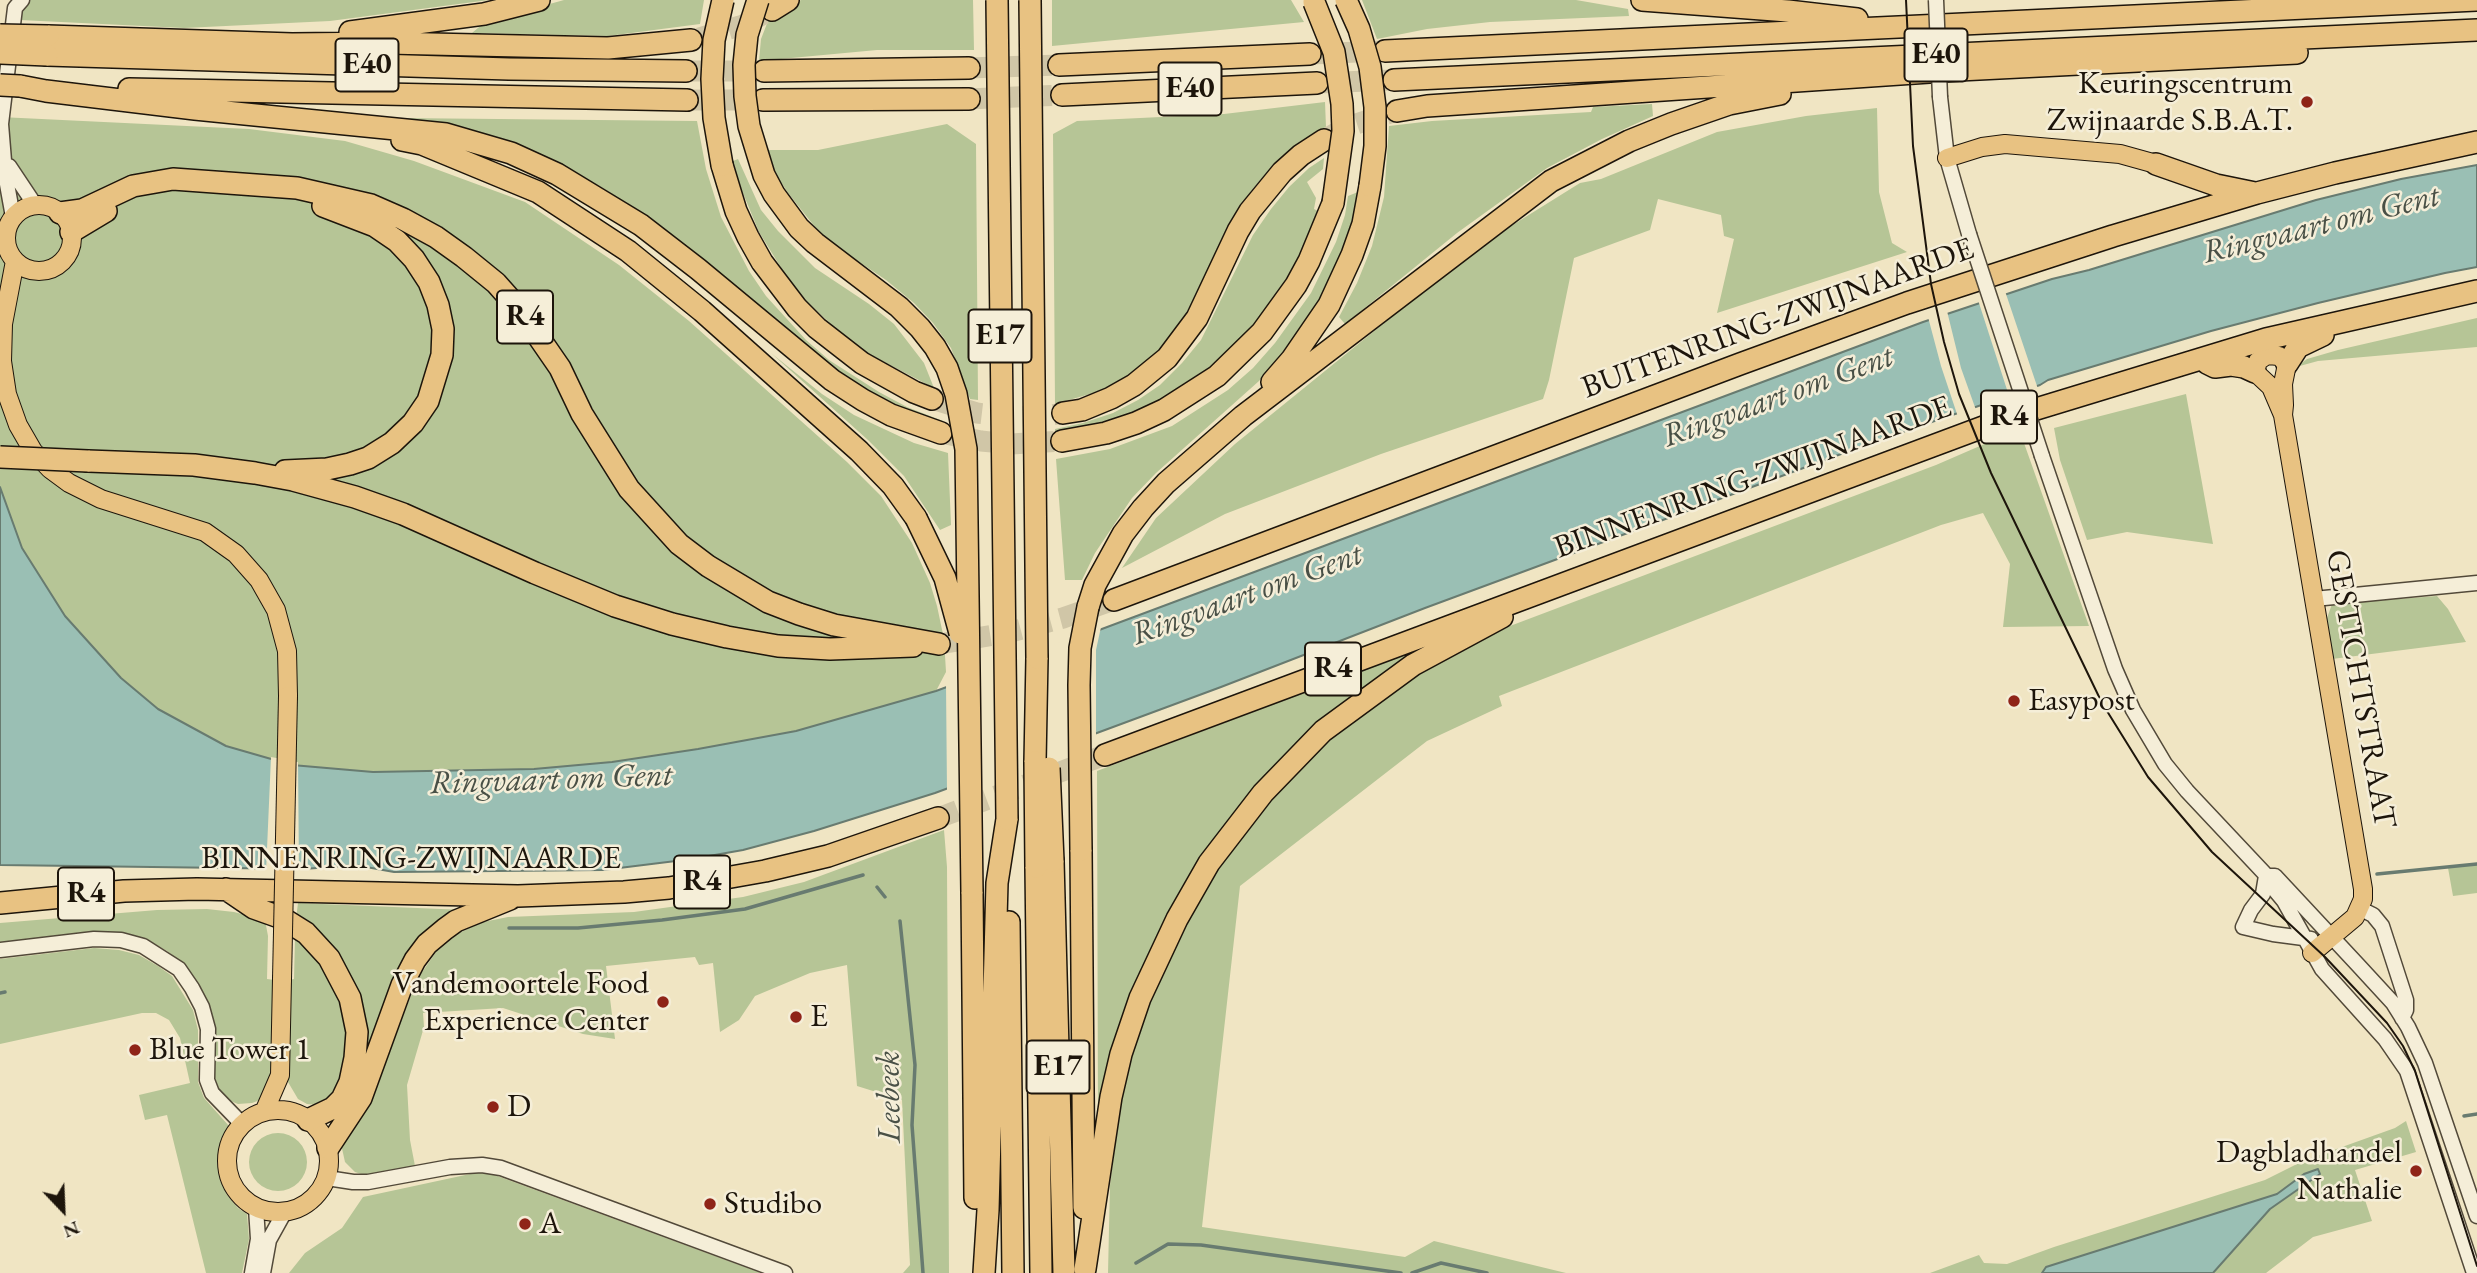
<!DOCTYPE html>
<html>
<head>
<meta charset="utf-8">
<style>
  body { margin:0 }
  #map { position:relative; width:2477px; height:1273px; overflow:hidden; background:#f0e5c3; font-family:"EB Garamond",serif }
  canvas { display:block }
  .north { position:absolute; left:28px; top:1175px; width:70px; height:70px; -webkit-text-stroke:5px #f5eed8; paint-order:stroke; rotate:157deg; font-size:19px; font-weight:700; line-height:28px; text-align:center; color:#1d150b }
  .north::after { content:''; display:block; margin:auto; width:24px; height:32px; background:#1d150b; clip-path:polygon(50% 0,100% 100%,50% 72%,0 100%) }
</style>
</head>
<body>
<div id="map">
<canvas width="2477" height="1273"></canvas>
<div class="north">N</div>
</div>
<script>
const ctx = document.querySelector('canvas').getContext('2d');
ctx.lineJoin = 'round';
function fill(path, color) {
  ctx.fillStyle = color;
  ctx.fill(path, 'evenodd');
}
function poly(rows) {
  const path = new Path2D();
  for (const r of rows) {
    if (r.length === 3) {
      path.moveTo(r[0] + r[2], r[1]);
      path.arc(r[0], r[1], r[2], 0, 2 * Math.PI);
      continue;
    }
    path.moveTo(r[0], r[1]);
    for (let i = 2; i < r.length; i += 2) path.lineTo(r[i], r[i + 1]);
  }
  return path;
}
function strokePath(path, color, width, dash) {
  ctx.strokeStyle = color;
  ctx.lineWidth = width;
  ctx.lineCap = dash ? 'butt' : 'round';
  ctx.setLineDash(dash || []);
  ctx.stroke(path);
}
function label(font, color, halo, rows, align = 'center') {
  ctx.font = font + ' "EB Garamond",serif';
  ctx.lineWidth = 5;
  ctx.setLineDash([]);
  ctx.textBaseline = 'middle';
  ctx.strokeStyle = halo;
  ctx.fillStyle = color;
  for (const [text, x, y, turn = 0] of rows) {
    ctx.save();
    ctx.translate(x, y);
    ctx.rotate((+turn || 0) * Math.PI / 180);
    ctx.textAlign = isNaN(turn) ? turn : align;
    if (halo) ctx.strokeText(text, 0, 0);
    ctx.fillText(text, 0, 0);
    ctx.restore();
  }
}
fill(poly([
  [21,0,489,0,330,21,184,28,20,20],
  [564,0,704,0,700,24,608,36,472,33,485,22],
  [801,0,973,0,974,50,877,50,759,61,761,39,768,21],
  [1052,0,1291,0,1304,22,1052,46],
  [1362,0,1576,0,1628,9,1629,16,1490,22,1427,29,1377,39],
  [1325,102,1326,127,1301,143,1273,165,1251,191,1228,228,1184,318,1169,339,1150,359,1120,381,1097,392,1055,404,1053,134,1077,121,1224,114],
  [1652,104,1653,116,1602,139,1547,168,1457,233,1345,324,1339,317,1357,283,1372,246,1384,197,1389,126,1432,121,1591,112,1593,107],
  [1877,108,1879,192,1892,243,1907,252,1717,313,1734,239,1724,236,1721,215,1658,199,1650,230,1574,258,1549,380,1543,399,1381,454,1225,514,1122,568,1156,518,1235,444,1479,246,1580,183,1601,179,1717,132,1806,116],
  [0,117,249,129,345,141,414,161,525,202,619,265,689,321,847,462,881,496,912,543,930,583,937,606,944,639,946,672,936,691,796,731,698,749,612,762,534,769,373,772,292,765,226,746,179,722,158,709,121,678,65,616,22,548,7,510,0,487],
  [398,118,697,121,706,169,721,217,749,271,766,296,806,340,829,360,879,392,907,407,943,421,944,424,895,406,838,372,647,217,603,188,562,165,448,124],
  [947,124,976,144,978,400,970,399,951,348,933,323,914,303,886,280,834,245,815,227,788,193,775,173,766,150,818,150],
  [1324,158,1323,169,1307,182,1316,198,1314,209,1318,211,1305,246,1290,275,1254,327,1205,374,1169,396,1132,414,1100,424,1055,432,1055,429,1083,423,1113,413,1138,400,1160,385,1182,363,1201,340,1253,235,1271,209,1289,187,1309,168],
  [738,159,761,210,778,231,815,268,869,304,894,324,924,363,934,388,869,354,846,338,805,300,788,279,759,232,738,181,733,161],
  [1358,192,1353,221,1342,251,1321,300,1283,353,1259,381,1156,473,1132,498,1095,553,1082,580,1065,580,1056,459,1110,449,1172,426,1228,390,1253,368,1275,343,1311,293,1336,242,1345,215,1348,196],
  [2477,318,2477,347,2318,361,2296,367,2307,359,2338,350],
  [771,353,822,394,854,415,914,443,948,453,951,525,940,530,904,476,868,440],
  [2186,394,2213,544,2127,532,2087,540,2060,460,2054,428],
  [2019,429,2089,626,2003,627,2010,564,1983,513,1941,525,1499,696,1502,706,1427,741,1240,886,1202,1227,1405,1257,1434,1241,1566,1273,1108,1273,1110,1185,1117,1130,1098,1120,1097,771,1448,638,1475,644,1510,626,1936,465],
  [2437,596,2448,609,2466,642,2332,659,2326,621,2332,604],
  [944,830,947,867,949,1273,903,1273,910,1265,902,1100,857,1086,847,965,810,973,755,996,739,1020,720,1032,713,963,699,965,695,957,606,966,615,1039,583,1034,503,1008,423,1013,424,1027,407,1085,410,1140,415,1166,364,1175,355,1172,345,1162,341,1144,378,1079,418,978,436,952,459,933,483,922,508,917,634,912,743,897,804,882],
  [2477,863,2477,893,2453,896,2448,868],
  [298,903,465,910,441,923,365,1068,357,991,349,972,331,944,296,919],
  [207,909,234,912,265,920,268,936,267,979,275,980,272,1080,260,1100,252,1103,238,1104,228,1100,219,1089,215,1078,215,1028,209,1004,199,984,184,964,167,951,146,939,122,933,94,931,0,942,0,923,157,910],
  [295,937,317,957,336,988,346,1024,346,1055,340,1080,333,1096,317,1105,307,1104,298,1099,288,1082,289,980,294,979],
  [94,948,119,950,139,955,158,966,172,976,193,1010,198,1030,198,1082,204,1098,229,1126,219,1146,217,1163,220,1180,227,1195,238,1208,247,1214,249,1239,242,1273,206,1273,167,1115,145,1120,139,1095,190,1083,180,1038,169,1020,156,1013,142,1013,0,1044,0,959],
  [2406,1121,2416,1152,2355,1170,2372,1221,2313,1237,2266,1273,1930,1273,1979,1255,1984,1263,2007,1264,2054,1247,2265,1180,2303,1161,2395,1128],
  [278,1162,29],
  [484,1171,761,1273,289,1273,305,1253,342,1228,363,1197]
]), '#b6c596');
const water = poly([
  [2477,165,2477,267,2445,273,2318,303,2211,331,2048,380,2040,385,1879,440,1425,608,1221,687,935,793,814,831,743,850,692,859,603,870,394,872,355,865,304,869,0,865,0,487,22,548,65,616,121,678,158,709,226,746,292,765,373,772,534,769,612,762,698,749,796,731,936,691,1923,322,2052,279,2089,270,2316,200,2401,179,2477,165],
  [2318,1169,2320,1174,2270,1209,2213,1273,2042,1273,2046,1267,2277,1194,2304,1174,2318,1169]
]);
fill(water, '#9abfb4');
strokePath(water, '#687b70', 2);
fill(poly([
  [2005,291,2038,389,2010,399,1978,300],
  [1947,311,1961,368,1976,410,1958,417,1941,366,1928,317],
  [1101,627,1096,650,1096,737,947,792,946,684],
  [271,757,298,762,299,872,266,872]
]), '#f0e5c3');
strokePath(poly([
  [2377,874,2477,864],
  [877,887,885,897],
  [900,921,915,1065,912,1125,923,1273],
  [509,928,578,928,662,920,745,909,863,875],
  [0,993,5,992],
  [2464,1116,2477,1114],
  [1136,1263,1168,1244,1201,1245,1401,1273],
  [1412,1273,1441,1263,1487,1273]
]), '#687b70', 3.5);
strokePath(poly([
  [699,38,743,25,764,14],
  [1310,54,1383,51],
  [969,68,1059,65],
  [686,71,762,71],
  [1317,83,1394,80],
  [969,99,1062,95],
  [687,100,762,100],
  [1329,137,1347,127,1390,113],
  [932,399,977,413,1011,417,1045,416,1063,413],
  [941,433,981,441,1012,444,1062,441],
  [939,644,1007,633,1063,618,1114,600],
  [938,818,1105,755]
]), '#d0c6a7', 21, [21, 10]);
const minor = poly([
  [1940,97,1947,158,1969,234],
  [9,166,35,205],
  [13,217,5,173,1,124,15,8,22,0],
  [2042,456,2115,669,2133,710,2165,764,2187,791,2266,875,2269,883,2284,901,2322,969,2385,1039,2407,1071,2474,1273],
  [2314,599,2477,583],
  [2266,876,2263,894,2251,910,2243,927,2273,934,2311,939],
  [2270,876,2275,876,2358,965,2393,1003,2408,1027,2425,1063,2477,1216],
  [2359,908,2373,915,2382,926,2406,1000,2406,1010,2402,1018],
  [0,950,94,939,121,940,143,946,179,969,192,988,202,1007,208,1029,207,1080,212,1093,242,1124],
  [327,1178,353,1182,368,1182,450,1167,482,1165,501,1168,785,1273],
  [252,1273,258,1239,256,1208],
  [263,1273,269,1240,284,1213]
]);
const major = poly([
  [1947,158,1982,147,2005,144,2120,154,2156,164],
  [39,238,33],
  [15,261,3,324,2,361,7,394,18,425,33,451,50,469,69,483,101,499,205,532,236,554,259,580,276,610,287,651,288,696],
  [2283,415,2271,387,2255,372,2258,361,2267,355,2279,356,2287,364,2283,384,2284,405,2283,415,2363,889,2363,899,2355,917,2312,953],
  [278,1161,51],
  [264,1112,280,1075,282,979]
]);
const highway = poly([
  [1642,0,1788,11,1857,19],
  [772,10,788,0],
  [350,32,484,14,539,0],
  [48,36,292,44,387,43,608,48,691,40],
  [1385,51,2477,0],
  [47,55,509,69,686,71],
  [1059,65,1310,54],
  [764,71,969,68],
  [1394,80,2477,30],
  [20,86,46,91,195,109,446,134,511,153,557,174,641,225,698,269,832,380,863,400,891,415,941,433],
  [129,89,687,100],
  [1062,95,1317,83],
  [763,100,969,99],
  [1397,111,1427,106,1959,70,2297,53],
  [402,140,422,144,538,192,628,251,702,311,859,451,893,486,916,518],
  [2156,164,2216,185,2255,193],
  [722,165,736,211,748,237,762,262,797,308,817,328,862,363,914,392,932,399],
  [60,213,82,210,133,186,173,179,297,188,371,205,403,219,436,237,464,257,496,283,520,310,560,368,582,414,629,489,679,544,708,566,768,602,799,614,834,625,939,644],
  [71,232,106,211],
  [2207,363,2215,367,2231,365,2244,367,2255,372],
  [2287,364,2298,347,2323,335],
  [1272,382,1292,359,1329,305,1352,255,1363,224,1370,186],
  [1063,413,1082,410,1111,398,1134,385,1167,358,1197,318,1238,231,1250,211,1282,172,1301,155,1324,140],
  [1062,441,1106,433,1136,423,1164,410,1217,376,1262,332,1296,285,1309,261,1333,203],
  [88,461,194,465,255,473,293,480,355,497,403,514,535,573,615,606,672,624,727,637,778,646,830,649,913,646],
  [285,471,327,469,350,464,368,458,392,443,413,423,428,401,442,355,443,329,438,305,429,282,414,259,397,241,375,226,323,206],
  [1114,600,1740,364,1907,303,2113,236,2257,193,2335,173,2477,142],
  [1088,607,1095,585,1123,534,1143,508,1166,483,1243,416,1551,181,1629,141,1671,124,1729,104,1780,94],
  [1105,755,2010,417,2266,339,2477,291],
  [1035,762,1037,658],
  [1081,850,1084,1208],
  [1053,861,1064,1273],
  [1036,867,1041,1273],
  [226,889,254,908,282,918,306,933,329,958,350,998,357,1032,355,1058,350,1082,342,1099,333,1108,308,1120],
  [972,892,975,1198],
  [0,903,124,891,197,889,518,896,624,892,669,888,765,871,828,856,938,818],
  [1009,922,1013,1273],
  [328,1148,361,1098,402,985,415,960,427,944,445,929,456,921,510,899],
  [1085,1269,1111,1097,1121,1054,1140,998,1177,919,1209,863,1263,793,1323,731,1413,665,1502,617],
  [984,1273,988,1210,997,883,1007,819]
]);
strokePath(minor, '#524939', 17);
strokePath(major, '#1d150b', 20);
strokePath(highway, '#1d150b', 24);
strokePath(minor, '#f5eed8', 14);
strokePath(major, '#e8c282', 18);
strokePath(highway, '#e8c282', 21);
strokePath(poly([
  [1906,0,1913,146,1931,284,1944,342,1959,394,1991,473,2102,703,2148,777,2212,852,2325,957,2387,1023,2403,1046,2415,1071,2477,1266]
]), '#1d150b', 2);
const minorBridge = poly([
  [1936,0,1940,97],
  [1969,234,2042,456]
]);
const majorBridge = poly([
  [282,979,288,696]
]);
const highwayBridge = poly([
  [758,0,747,35,744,65,745,96,749,126,764,175,774,194,799,228,815,243,899,307,920,328,935,347,947,368,956,394,966,449,972,892],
  [997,0,1007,819],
  [1030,0,1037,658],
  [1346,0,1359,29,1370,67,1375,107,1375,146,1370,186],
  [1314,2,1334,52,1342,104,1343,131,1333,203],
  [0,35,48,36],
  [0,53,47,55],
  [0,85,20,86],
  [722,165,714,118,712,79,714,40,723,0],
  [0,457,88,461],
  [916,518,945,578,960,633],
  [1035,762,1036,867],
  [1049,768,1053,861],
  [1081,850,1079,685,1080,648,1088,607]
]);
strokePath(minorBridge, '#524939', 17, []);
strokePath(majorBridge, '#1d150b', 20, []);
strokePath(highwayBridge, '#1d150b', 24, []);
strokePath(minorBridge, '#f5eed8', 14);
strokePath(majorBridge, '#e8c282', 18);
strokePath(highwayBridge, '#e8c282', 21);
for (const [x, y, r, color] of [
  [2307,102,7,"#8f2418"],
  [2014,701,7,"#8f2418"],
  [663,1002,7,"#8f2418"],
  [796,1017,7,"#8f2418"],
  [135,1050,7,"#8f2418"],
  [493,1107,7,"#8f2418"],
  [2416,1171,7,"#8f2418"],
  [710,1204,7,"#8f2418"],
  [525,1224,7,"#8f2418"]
]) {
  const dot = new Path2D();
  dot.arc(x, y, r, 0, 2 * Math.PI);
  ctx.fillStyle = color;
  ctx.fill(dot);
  strokePath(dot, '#f5eed8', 2.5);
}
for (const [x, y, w] of [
  [1936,55,63],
  [367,65,63],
  [1190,89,63],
  [525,317,56],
  [1000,336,63],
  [2009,417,56],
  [1333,669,56],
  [702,882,56],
  [86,894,56],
  [1058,1067,63]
]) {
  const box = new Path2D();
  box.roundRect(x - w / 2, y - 26.5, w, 53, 5);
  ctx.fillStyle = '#f5eed8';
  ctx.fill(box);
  strokePath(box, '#1d150b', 2);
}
label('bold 30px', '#1d150b', null, [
  ["E40",1936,55],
  ["E40",367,65],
  ["E40",1190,89],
  ["R4",525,317],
  ["E17",1000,336],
  ["R4",2009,417],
  ["R4",1333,669],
  ["R4",702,882],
  ["R4",86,894],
  ["E17",1058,1067]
]);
label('32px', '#1d150b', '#f5eed8', [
  ["Keuringscentrum",2293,84,"right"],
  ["Zwijnaarde S.B.A.T.",2293,121,"right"],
  ["Easypost",2028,701],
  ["Vandemoortele Food",649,984,"right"],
  ["Experience Center",649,1021,"right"],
  ["E",810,1017],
  ["Blue Tower 1",149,1050],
  ["D",507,1107],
  ["Dagbladhandel",2402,1153,"right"],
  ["Nathalie",2402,1190,"right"],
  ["Studibo",724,1204],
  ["A",539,1224]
], 'left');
label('32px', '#1d150b', '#f5eed8', [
  ["BUITENRING-ZWIJNAARDE",1778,319,-20],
  ["BINNENRING-ZWIJNAARDE",1753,478,-20],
  ["GESTICHTSTRAAT",2360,689,80],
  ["BINNENRING-ZWIJNAARDE",411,859]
]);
label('italic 33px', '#495046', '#f5eed8', [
  ["Ringvaart om Gent",2321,225,-14],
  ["Ringvaart om Gent",1778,397,-20],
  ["Ringvaart om Gent",1247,595,-20],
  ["Ringvaart om Gent",551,780,-2],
  ["Leebeek",890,1097,-91]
]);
</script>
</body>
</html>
